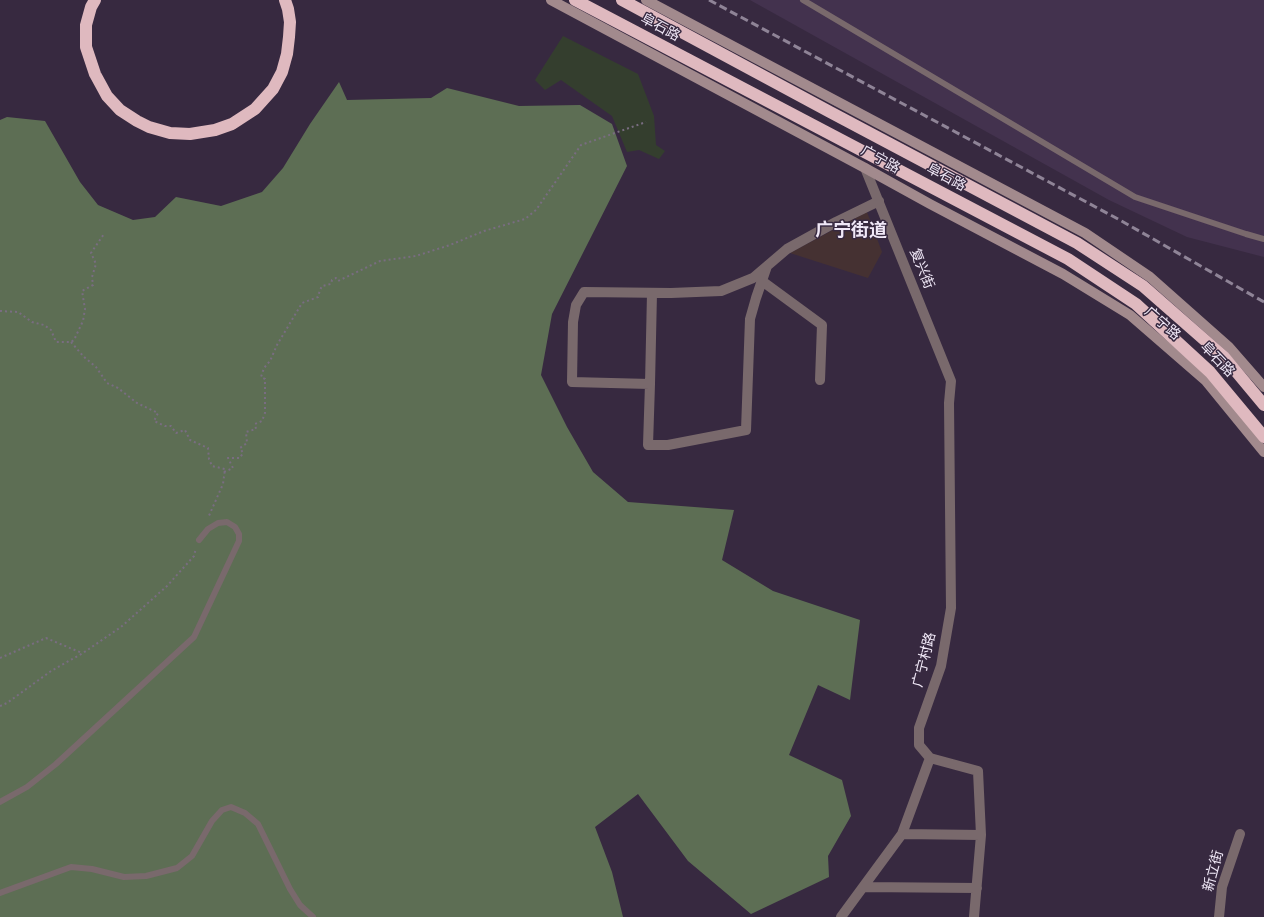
<!DOCTYPE html>
<html>
<head>
<meta charset="utf-8">
<style>
  body { margin:0 }
  canvas { display:block; background:#372940 }
</style>
</head>
<body>
<canvas width="1264" height="917"></canvas>
<script>
const ctx = document.querySelector('canvas').getContext('2d');
ctx.lineJoin = 'round';
function fill(path, color) {
  ctx.fillStyle = color;
  ctx.fill(path, 'evenodd');
}
function poly(rows) {
  const path = new Path2D();
  for (const r of rows) {
    path.moveTo(r[0], r[1]);
    for (let i = 2; i < r.length; i += 2) path.lineTo(r[i], r[i + 1]);
  }
  return path;
}
function strokePath(path, color, width, dash) {
  ctx.strokeStyle = color;
  ctx.lineWidth = width;
  ctx.lineCap = dash ? 'butt' : 'round';
  ctx.setLineDash(dash || []);
  ctx.stroke(path);
}
function label(font, color, halo, rows, align = 'center') {
  ctx.font = font + ' "Roboto Condensed","Noto Sans SC",sans-serif';
  ctx.lineWidth = 3;
  ctx.setLineDash([]);
  ctx.textBaseline = 'middle';
  ctx.strokeStyle = halo;
  ctx.fillStyle = color;
  for (const [text, x, y, turn = 0] of rows) {
    ctx.save();
    ctx.translate(x, y);
    ctx.rotate((+turn || 0) * Math.PI / 180);
    ctx.textAlign = isNaN(turn) ? turn : align;
    if (halo) ctx.strokeText(text, 0, 0);
    ctx.fillText(text, 0, 0);
    ctx.restore();
  }
}
fill(poly([
  [867,212,882,252,868,278,790,253]
]), '#453132');
fill(poly([
  [750,0,1264,0,1264,257,1187,237,1109,200]
]), '#43324e');
fill(poly([
  [563,36,638,74,654,116,656,145,665,151,659,159,639,150,627,152,612,116,561,80,545,90,535,80]
]), '#343e2e');
fill(poly([
  [339,82,347,100,431,98,447,88,519,106,580,105,612,124,627,166,552,314,541,375,567,427,593,472,628,502,734,510,722,560,773,591,860,620,850,700,818,685,789,755,842,780,851,816,828,856,829,877,751,914,688,861,638,794,595,827,612,872,623,917,0,917,0,120,7,117,45,121,80,182,98,205,133,220,155,217,176,197,221,206,262,192,283,168,310,124]
]), '#5d6e54');
strokePath(poly([
  [0,311,18,312,32,322,44,325,51,330,56,342,71,342,74,340,83,321,85,309,82,291,93,285,92,277,96,264,91,253,104,234],
  [71,342,84,357,96,367,107,383,118,388,137,403,158,413,154,421,165,426,171,426,176,433,185,430,190,440,208,448,209,459,212,466,225,469,223,484,208,518],
  [224,472,233,468,228,458,240,458,243,453,240,448,247,443,246,432,256,429,255,424,262,421,265,413,265,379,261,377,264,368,270,361,277,345,302,303,318,297,320,290,322,286,331,284,332,280,336,278,338,281,380,261,416,256,450,245,484,231,525,219,536,210,581,145,646,122],
  [0,658,46,638,82,653],
  [0,706,7,703,51,671,83,653,121,627,167,586,194,556,196,548]
]), '#796d81', 2, [2, 3]);
strokePath(poly([
  [803,0,1135,197,1246,234,1264,239],
  [0,802,27,787,56,764,194,637,239,541,239,534,235,527,227,522,218,523,208,529,199,540],
  [0,893,71,867,92,869,124,877,146,876,177,868,192,856,212,821,222,810,231,807,245,813,258,824,290,889,300,905,313,917]
]), '#79696c', 6);
strokePath(poly([
  [865,168,951,381,949,403,951,608,941,666,919,728,919,745,930,758],
  [762,281,822,325,820,380],
  [652,293,650,384,572,382,573,322,576,305,584,292,671,293,721,291,753,278,787,249,836,222,879,201],
  [650,384,648,445,668,445,746,430,750,319,756,298,767,266],
  [930,758,978,771,981,835,974,917],
  [902,834,981,835],
  [863,887,977,888],
  [841,917,902,834,930,758],
  [1219,917,1222,887,1240,834]
]), '#79696c', 10);
strokePath(poly([
  [551,0,865,168,930,204,1063,274,1130,315,1206,381,1264,452],
  [646,0,1085,233,1150,277,1229,347,1264,387]
]), '#a28a8d', 10);
strokePath(poly([
  [95,0,91,7,86,25,86,47,95,74,107,96,120,110,137,121,149,127,170,133,190,134,215,130,232,124,255,109,273,89,282,72,287,54,289,37,290,22,288,9,285,0],
  [575,0,1068,259,1136,304,1210,372,1264,437],
  [622,0,830,112,1077,243,1143,286,1224,357,1264,405]
]), '#dfb9bf', 12);
strokePath(poly([
  [709,0,1118,219,1264,302]
]), '#8f8497', 3, [8, 4]);
label('14px', '#f0e8f7', '#372940', [
  ["阜石路",660,28,28],
  ["广宁路",880,160,29],
  ["阜石路",946,178,28],
  ["复兴街",921,269,68],
  ["广宁路",1162,324,41],
  ["阜石路",1217,360,46],
  ["广宁村路",925,660,-76],
  ["新立街",1214,871,-75]
]);
label('bold 18px', '#f0e8f7', '#372940', [
  ["广宁街道",851,231]
]);
</script>
</body>
</html>
